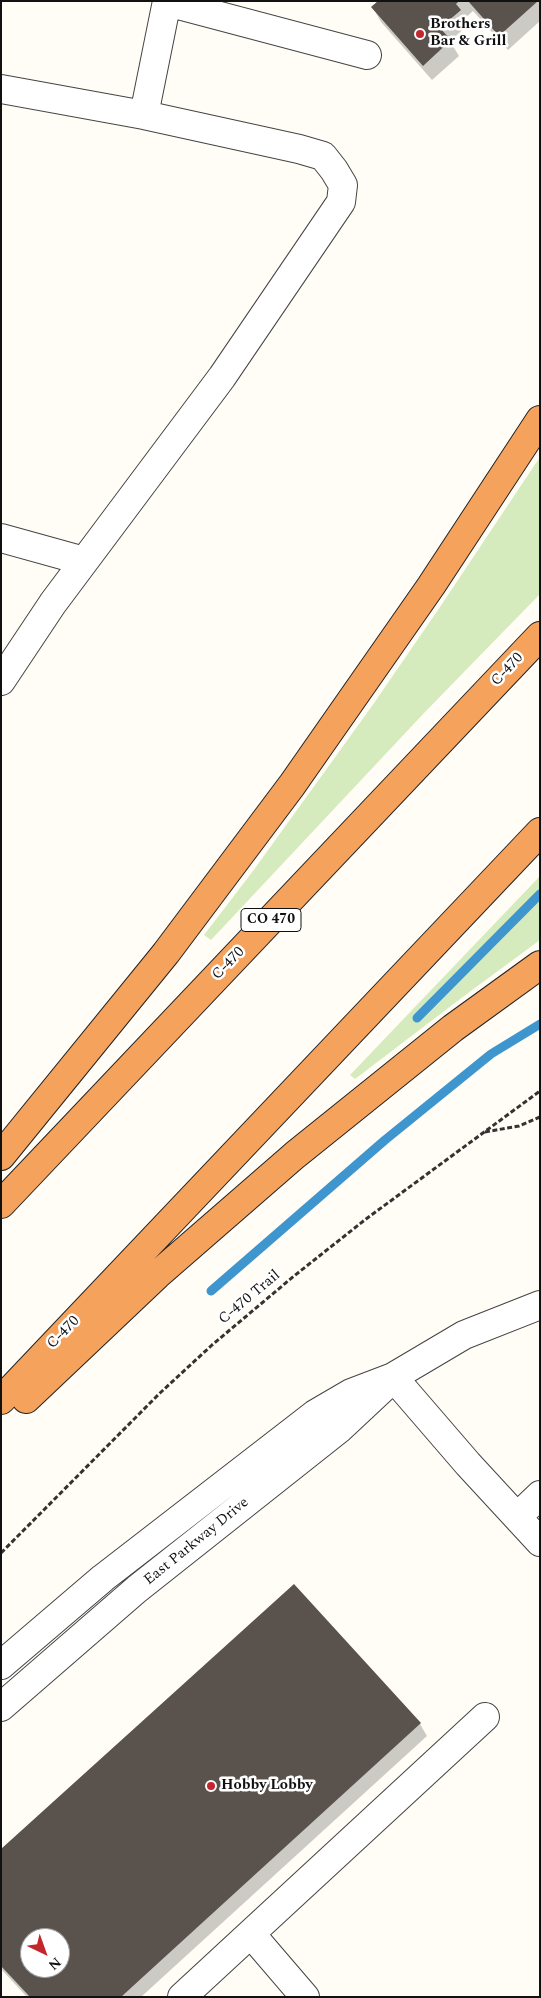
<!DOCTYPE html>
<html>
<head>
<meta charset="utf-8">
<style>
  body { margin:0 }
  #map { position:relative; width:541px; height:1998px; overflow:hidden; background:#fffdf5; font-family:Spectral,serif }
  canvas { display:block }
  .frame { position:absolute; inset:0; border:2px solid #111; pointer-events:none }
  .north { position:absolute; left:20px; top:1928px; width:50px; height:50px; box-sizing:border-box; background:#fff; border:1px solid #a0a0a0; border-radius:50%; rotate:138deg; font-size:14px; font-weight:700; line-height:20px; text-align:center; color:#111 }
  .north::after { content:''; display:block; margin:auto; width:18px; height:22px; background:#c4262e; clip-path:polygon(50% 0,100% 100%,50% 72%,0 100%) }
</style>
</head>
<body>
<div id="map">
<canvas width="541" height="1998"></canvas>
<div class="frame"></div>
<div class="north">N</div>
</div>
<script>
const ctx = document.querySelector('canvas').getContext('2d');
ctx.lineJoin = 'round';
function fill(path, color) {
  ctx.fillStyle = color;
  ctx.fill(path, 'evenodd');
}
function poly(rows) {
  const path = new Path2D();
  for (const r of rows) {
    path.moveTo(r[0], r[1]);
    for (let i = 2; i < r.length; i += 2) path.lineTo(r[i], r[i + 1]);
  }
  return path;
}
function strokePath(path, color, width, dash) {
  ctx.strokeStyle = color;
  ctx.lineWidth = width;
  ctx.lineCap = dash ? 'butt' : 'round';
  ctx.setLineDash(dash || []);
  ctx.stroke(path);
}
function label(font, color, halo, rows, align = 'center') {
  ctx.font = font + ' Spectral,serif';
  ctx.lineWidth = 5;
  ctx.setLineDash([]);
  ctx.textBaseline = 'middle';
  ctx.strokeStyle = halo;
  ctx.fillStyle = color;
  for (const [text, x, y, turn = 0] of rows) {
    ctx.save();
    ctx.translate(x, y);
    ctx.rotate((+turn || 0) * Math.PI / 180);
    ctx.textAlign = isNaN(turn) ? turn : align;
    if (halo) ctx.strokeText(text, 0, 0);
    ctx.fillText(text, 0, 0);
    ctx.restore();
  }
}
fill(poly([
  [540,457,540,594,425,712,211,940,204,935,253,871,372,706,440,607],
  [540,876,540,940,464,996,355,1079,350,1075]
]), '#d5ebbd');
fill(poly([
  [380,1,540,1,540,21,508,50,473,11,464,19,468,25,450,41,459,56,432,80,381,22,373,8],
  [294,1585,420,1724,427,1736,141,1997,27,1997,1,1969,1,1851],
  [30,1938,60,1938,60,1968,30,1968]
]), '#0003');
strokePath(poly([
  [417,1018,540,894],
  [211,1291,385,1140,491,1054,540,1024]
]), '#3f96cf', 9);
fill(poly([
  [378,1,459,1,456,4,461,10,440,28,451,40,423,66,371,7],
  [468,1,538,1,499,36],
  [294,1584,421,1723,121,1997,30,1997,1,1966,1,1849],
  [30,1938,60,1938,60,1968,30,1968]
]), '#5a524d');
const minor = poly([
  [167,2,367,55],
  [1,89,144,115,299,149,323,156,334,170,343,185,341,202,222,377,53,603,1,681],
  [144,115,167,1],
  [1,538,84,561],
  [393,1377,468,1464,540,1542],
  [517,1517,540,1495],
  [1,1665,103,1578,315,1414,351,1393,393,1377,464,1335,540,1305],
  [1,1707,137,1589,339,1429,385,1386],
  [251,1934,305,1997],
  [182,1997,485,1717]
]);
const highway = poly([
  [1,1156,166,953,292,785,431,586,540,420],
  [1,1204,540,636],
  [26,1399,157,1275,295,1155,453,1028,540,965],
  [1,1400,540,832]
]);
strokePath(minor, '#444', 30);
strokePath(highway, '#222', 30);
strokePath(poly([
  [485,1132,519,1126,540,1117],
  [1,1553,160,1393,212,1345,294,1276,366,1219,540,1091]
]), '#333', 3, [5, 2.5]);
strokePath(minor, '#fff', 28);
strokePath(highway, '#f5a25d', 28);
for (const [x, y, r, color] of [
  [420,34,5,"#c4262e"],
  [211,1786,5,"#c4262e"]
]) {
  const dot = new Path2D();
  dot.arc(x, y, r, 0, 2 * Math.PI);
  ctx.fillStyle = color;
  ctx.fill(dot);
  strokePath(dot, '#fff', 2);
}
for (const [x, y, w] of [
  [271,920,60]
]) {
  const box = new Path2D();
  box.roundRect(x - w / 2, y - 11.5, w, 23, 4);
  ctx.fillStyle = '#fff';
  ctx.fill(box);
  strokePath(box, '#111', 1);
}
label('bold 14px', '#111', null, [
  ["CO 470",271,920]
]);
label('bold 15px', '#111', '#fff', [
  ["Brothers",430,25],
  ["Bar & Grill",430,42],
  ["Hobby Lobby",221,1786]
], 'left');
label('15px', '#111', '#fff', [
  ["C-470",508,670,-47],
  ["C-470",229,964,-46],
  ["C-470 Trail",250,1298,-40],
  ["C-470",64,1333,-46],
  ["East Parkway Drive",197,1542,-39]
]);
</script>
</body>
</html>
